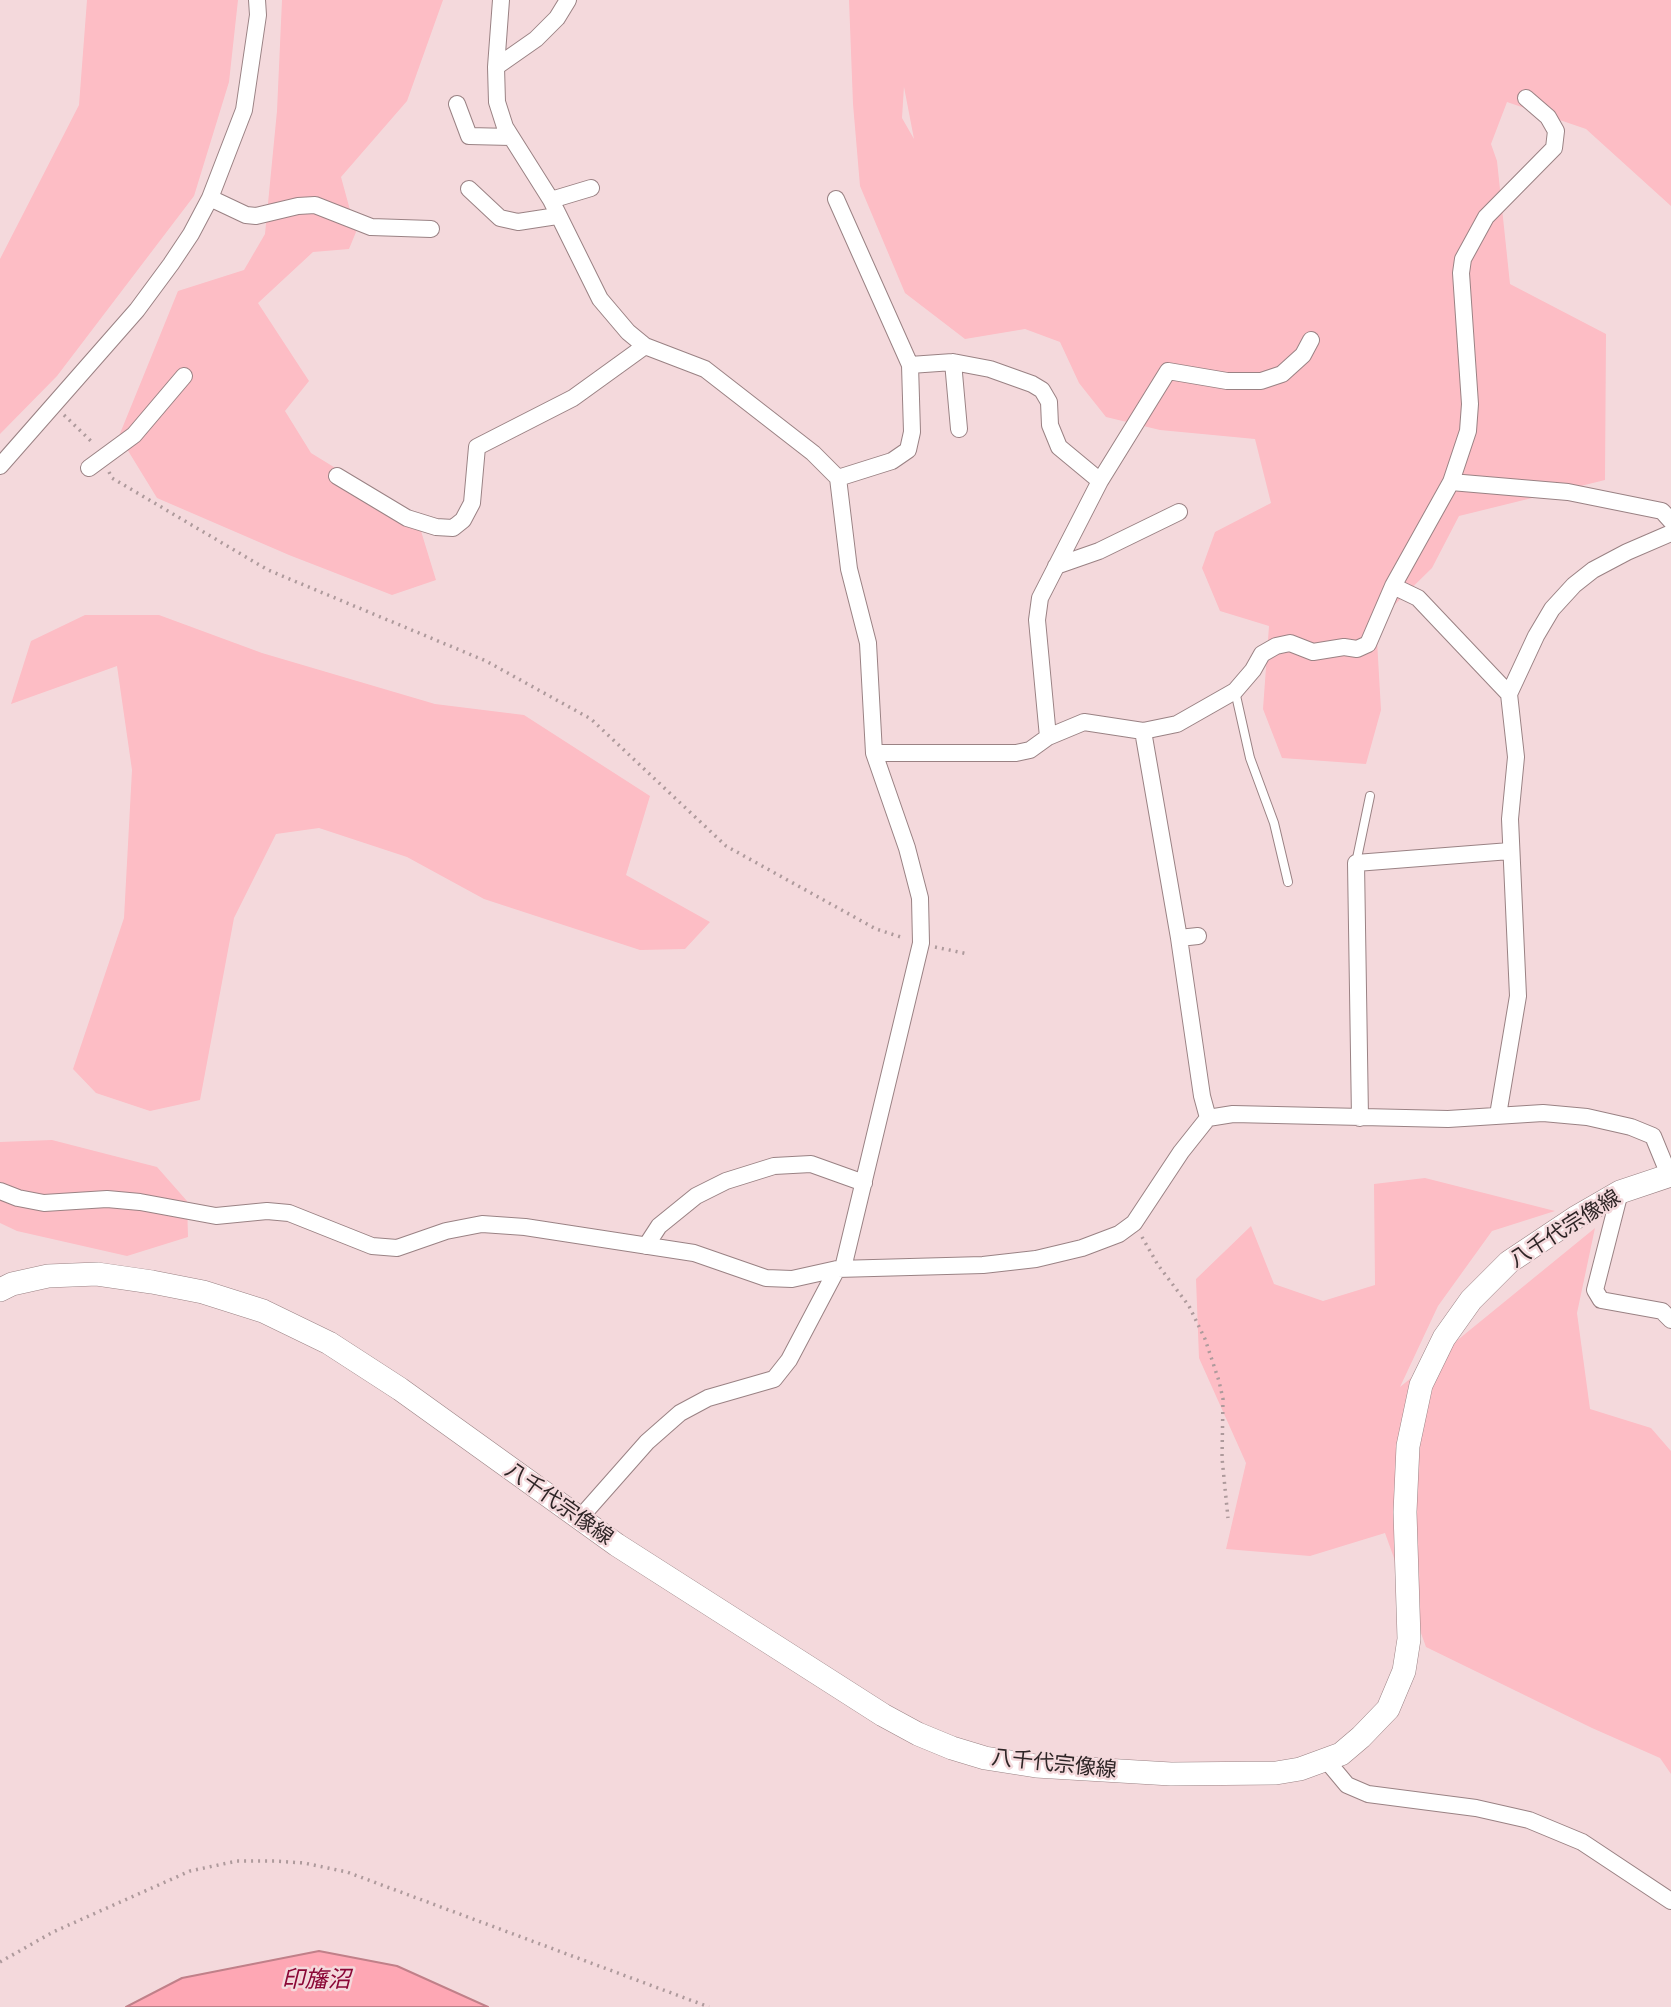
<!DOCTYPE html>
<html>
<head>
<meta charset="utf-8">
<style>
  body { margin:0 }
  canvas { display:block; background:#f4d9dc }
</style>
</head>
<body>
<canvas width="1671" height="2007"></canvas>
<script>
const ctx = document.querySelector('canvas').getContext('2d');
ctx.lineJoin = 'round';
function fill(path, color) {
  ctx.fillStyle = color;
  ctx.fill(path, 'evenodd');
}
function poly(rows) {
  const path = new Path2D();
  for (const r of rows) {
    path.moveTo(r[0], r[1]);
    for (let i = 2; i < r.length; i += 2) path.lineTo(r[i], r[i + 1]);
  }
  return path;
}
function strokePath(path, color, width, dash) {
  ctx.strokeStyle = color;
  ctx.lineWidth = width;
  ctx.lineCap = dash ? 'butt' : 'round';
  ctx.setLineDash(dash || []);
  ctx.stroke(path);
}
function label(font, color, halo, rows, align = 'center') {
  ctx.font = font + ' "Alegreya Sans","Noto Sans JP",sans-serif';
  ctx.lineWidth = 5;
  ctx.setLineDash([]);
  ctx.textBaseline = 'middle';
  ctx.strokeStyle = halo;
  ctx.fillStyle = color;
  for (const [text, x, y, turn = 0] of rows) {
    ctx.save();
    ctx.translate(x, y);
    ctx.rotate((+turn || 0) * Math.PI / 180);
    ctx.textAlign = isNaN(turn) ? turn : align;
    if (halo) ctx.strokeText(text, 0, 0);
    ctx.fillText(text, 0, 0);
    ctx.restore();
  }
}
fill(poly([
  [87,0,238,0,229,82,194,196,57,376,0,434,0,259,79,105],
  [282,0,443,0,407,101,341,177,356,232,349,249,313,252,258,303,309,381,285,411,311,453,417,518,436,580,392,595,289,555,157,498,119,436,178,291,244,270,265,234,277,111],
  [849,0,1671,0,1671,206,1586,129,1507,102,1491,144,1497,161,1510,284,1606,334,1605,480,1459,516,1432,568,1376,623,1381,710,1366,764,1282,758,1263,709,1269,626,1220,611,1202,568,1215,532,1271,503,1255,439,1160,430,1106,417,1079,383,1060,342,1025,329,965,339,905,293,860,186,853,104],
  [904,86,904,87,914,139,902,118],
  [85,615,159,615,262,653,435,704,524,715,650,796,626,875,710,922,685,949,640,950,484,899,407,857,319,828,276,834,234,918,200,1100,150,1111,96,1093,73,1069,124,918,132,770,117,666,11,704,31,641],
  [52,1140,157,1167,187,1201,188,1237,127,1256,17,1231,0,1223,0,1142],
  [1425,1178,1555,1211,1492,1231,1438,1306,1400,1387,1595,1228,1577,1313,1590,1409,1651,1428,1671,1451,1671,1774,1660,1758,1592,1728,1426,1647,1385,1533,1310,1556,1226,1549,1246,1463,1199,1358,1196,1279,1251,1226,1274,1284,1323,1301,1375,1285,1374,1184]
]), '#fdbdc5');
const water = poly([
  [319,1951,397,1966,488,2007,126,2007,182,1978,319,1951]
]);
fill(water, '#fea7b4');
strokePath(water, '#c08089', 2);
const lane = poly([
  [1235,691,1250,758,1274,823,1288,882],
  [1356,863,1370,796]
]);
const street = poly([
  [501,0,496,67,497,102,505,127,551,200,600,299,628,332,645,346,705,369,813,453,838,478,849,569,868,643,874,753,907,848,920,898,921,943,843,1268],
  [496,67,536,39,557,18,568,0],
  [457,104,469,136,511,137],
  [469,189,500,218,518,222,557,216],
  [210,198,246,215,256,216,298,206,315,205,371,227,431,229],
  [836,199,910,365,912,432,908,450,892,461,838,478],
  [551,200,591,188],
  [953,362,959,429],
  [910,365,953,362,990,369,1032,384,1042,390,1049,402,1050,425,1059,447,1100,481],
  [0,466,137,310,171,264,191,234,210,198,244,110,258,15,257,0],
  [89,468,134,435,184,376],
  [337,476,407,518,436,527,453,528,463,520,472,503,477,447,573,398,645,346],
  [1451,482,1568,492,1662,511,1671,521],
  [1056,566,1099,551,1179,512],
  [1393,586,1418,598,1509,694],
  [1143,731,1179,938,1202,1096,1208,1118],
  [1048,737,1037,620,1040,598,1100,481,1168,371,1227,381,1261,381,1282,374,1303,355,1311,340],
  [874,753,1016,753,1030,750,1048,737,1084,722,1143,731,1177,724,1235,691,1253,670,1262,654,1276,646,1290,643,1313,652,1344,647,1357,649,1368,644,1393,586,1451,482,1468,431,1470,404,1461,273,1463,259,1486,217,1554,148,1556,131,1548,117,1526,98],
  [1179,938,1198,936],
  [1498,1115,1518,996,1510,819,1516,757,1509,694,1536,636,1552,609,1574,585,1593,570,1627,552,1671,533],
  [1360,1118,1356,863,1510,851],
  [0,1191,18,1198,44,1203,107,1199,140,1202,216,1216,267,1211,289,1213,372,1246,397,1248,446,1231,482,1224,525,1227,694,1253,766,1278,792,1279,837,1269,983,1265,1036,1259,1082,1248,1119,1234,1134,1223,1181,1152,1208,1118,1233,1114,1448,1119,1543,1113,1587,1117,1631,1127,1653,1136,1669,1175],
  [1620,1192,1595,1290,1601,1300,1662,1311,1671,1320],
  [646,1246,659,1226,696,1196,726,1181,774,1166,811,1164,864,1183],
  [579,1519,647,1442,680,1413,708,1398,774,1379,789,1360,837,1269],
  [1327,1761,1347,1785,1368,1794,1476,1808,1529,1820,1582,1842,1671,1901]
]);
const secondary = poly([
  [0,1290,12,1284,48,1276,97,1274,152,1282,203,1292,263,1311,329,1343,400,1389,617,1545,883,1715,918,1734,952,1748,985,1758,1036,1766,1171,1774,1276,1773,1300,1769,1341,1754,1361,1737,1388,1709,1404,1671,1409,1639,1405,1512,1408,1446,1421,1385,1444,1338,1471,1300,1509,1262,1575,1218,1620,1192,1671,1175]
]);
strokePath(lane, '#9a8284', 10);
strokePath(street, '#9a8284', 18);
strokePath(secondary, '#9a8284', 24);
strokePath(poly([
  [64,415,94,444],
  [109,472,112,478,268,570,486,661,591,719,726,846,876,929,904,938],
  [935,947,968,954],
  [1142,1237,1158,1265,1189,1306,1205,1339,1219,1381,1223,1399,1222,1458,1228,1518],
  [0,1962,53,1932,190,1871,237,1861,275,1861,304,1863,347,1872,709,2007]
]), '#ae9a9c', 3.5, [2, 5]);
strokePath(lane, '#fff', 8);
strokePath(street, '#fff', 16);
strokePath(secondary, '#fff', 23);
label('21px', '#2e2526', '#f4d9dc', [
  ["八千代宗像線",1565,1229,-32],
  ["八千代宗像線",559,1504,35],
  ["八千代宗像線",1054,1764,6]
]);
label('italic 23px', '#8b0736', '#f4d9dc', [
  ["印旛沼",316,1980]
]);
</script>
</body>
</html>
